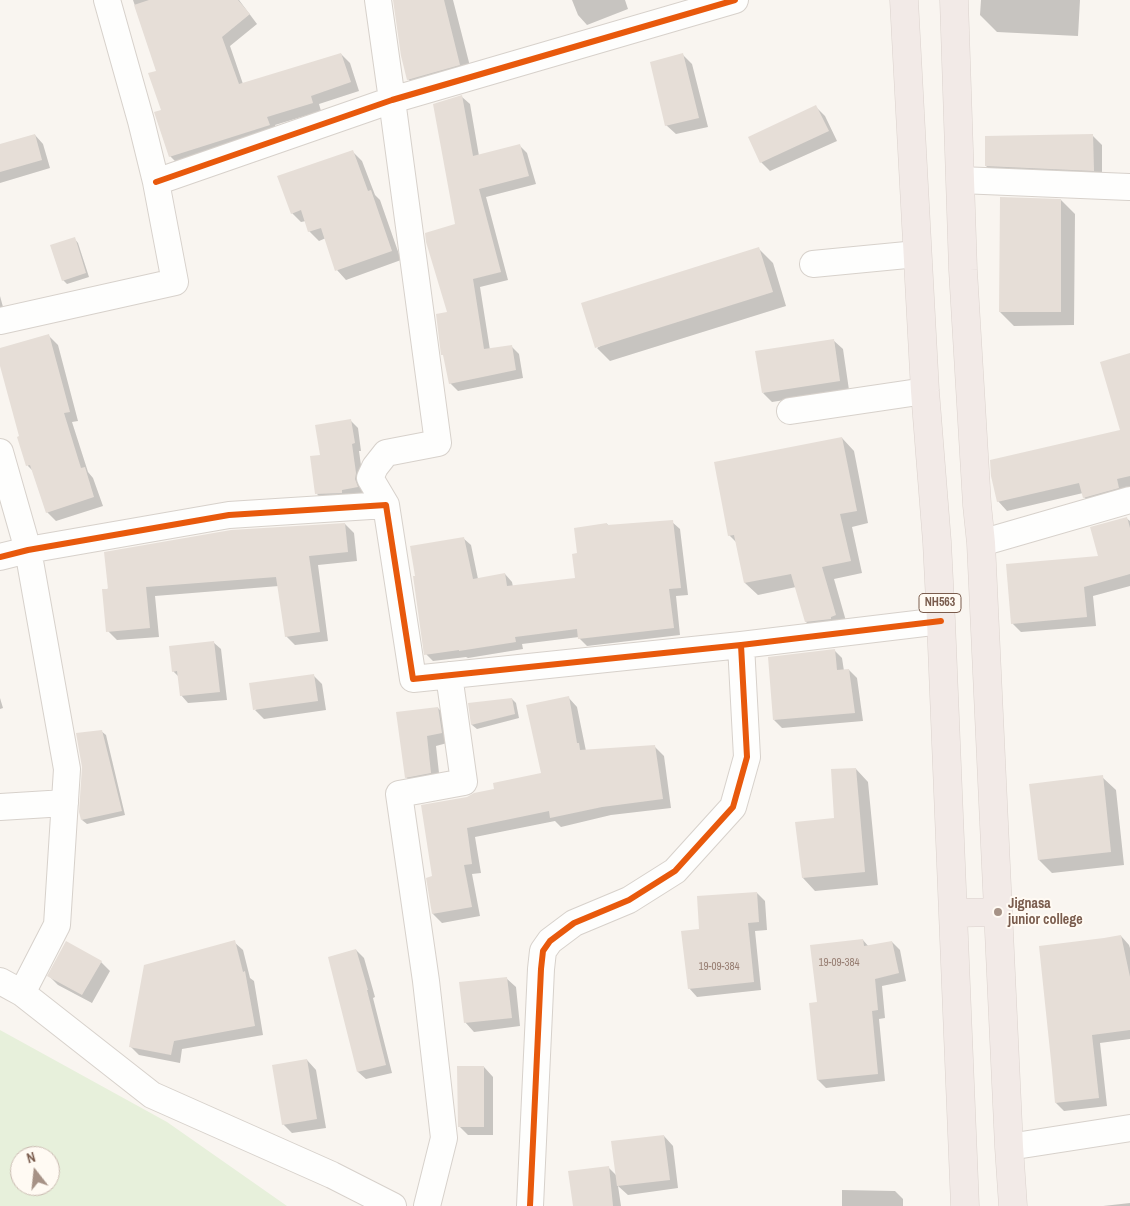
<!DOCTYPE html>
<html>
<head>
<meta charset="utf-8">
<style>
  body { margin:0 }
  #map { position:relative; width:1130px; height:1206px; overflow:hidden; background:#f9f5f0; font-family:"Archivo Narrow",sans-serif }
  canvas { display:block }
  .north { position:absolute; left:10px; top:1146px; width:50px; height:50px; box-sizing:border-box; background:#fffaf3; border:1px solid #cabbb1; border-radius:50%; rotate:344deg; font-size:14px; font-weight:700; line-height:20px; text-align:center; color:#7a5c4d }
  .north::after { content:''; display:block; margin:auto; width:18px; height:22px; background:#a69286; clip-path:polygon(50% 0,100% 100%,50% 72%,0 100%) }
</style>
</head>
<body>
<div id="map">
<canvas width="1130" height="1206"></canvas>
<div class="north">N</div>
</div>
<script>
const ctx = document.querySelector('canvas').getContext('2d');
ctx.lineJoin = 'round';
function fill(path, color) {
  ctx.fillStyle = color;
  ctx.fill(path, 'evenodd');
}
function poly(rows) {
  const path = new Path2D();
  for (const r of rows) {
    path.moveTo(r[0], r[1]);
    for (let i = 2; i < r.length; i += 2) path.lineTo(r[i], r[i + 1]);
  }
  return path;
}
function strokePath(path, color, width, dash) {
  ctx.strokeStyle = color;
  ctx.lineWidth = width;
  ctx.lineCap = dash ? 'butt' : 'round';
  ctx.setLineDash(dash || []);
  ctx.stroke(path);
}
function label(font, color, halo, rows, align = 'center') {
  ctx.font = font + ' "Archivo Narrow",sans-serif';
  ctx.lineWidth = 4;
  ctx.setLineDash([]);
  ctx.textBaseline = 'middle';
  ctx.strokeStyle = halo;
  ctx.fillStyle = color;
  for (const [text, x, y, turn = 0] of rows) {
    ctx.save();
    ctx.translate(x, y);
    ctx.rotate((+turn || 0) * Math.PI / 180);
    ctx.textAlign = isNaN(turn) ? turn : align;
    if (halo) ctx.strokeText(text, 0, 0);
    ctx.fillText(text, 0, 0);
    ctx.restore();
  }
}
fill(poly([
  [0,1030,167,1122,287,1206,0,1206],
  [20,1156,50,1156,50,1186,20,1186]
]), '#e7f0db');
fill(poly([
  [133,0,239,0,257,24,230,46,243,84,341,54,350,63,359,91,319,104,321,111,275,125,278,134,179,165,170,156,157,71],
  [394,0,453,0,473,78,422,93,408,79],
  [572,0,625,0,628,9,587,25,578,15],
  [981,0,1080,0,1078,36,997,32,980,15],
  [683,55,692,64,708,127,676,134,666,125],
  [462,97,470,104,479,156,519,145,527,153,536,184,486,197,508,280,480,287,490,350,511,346,519,354,523,378,458,391,450,383,449,313,456,225],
  [816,107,825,116,837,141,770,171,761,162],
  [35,135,43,144,50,168,0,183,0,146],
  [1093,136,1102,145,1102,179,995,175,986,166],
  [353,152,362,161,375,195,380,200,401,260,346,280,337,270,326,238,319,241,309,231,306,221,301,222,292,213],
  [1061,200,1075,214,1074,325,1014,326,1000,312],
  [74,238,78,243,89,277,67,284,63,280],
  [759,249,773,263,786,306,610,361,597,348],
  [0,296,3,307,0,308],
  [49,336,58,345,78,421,72,422,88,472,93,478,103,506,56,521,47,512,34,472,28,466,19,438,20,437,0,361,0,349],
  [833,340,843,349,849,390,772,402,763,393],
  [1130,354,1130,487,1125,488,1093,507,1084,497,1083,493,1007,511,998,501,1122,431],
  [350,420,358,428,361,451,359,451,365,495,324,501,317,494],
  [842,438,854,451,868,523,852,527,862,573,834,579,848,628,819,634,806,622,796,587,758,595,745,583,737,543,729,535],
  [1126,518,1130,521,1130,586,1093,596,1096,626,1021,632,1012,623,1100,557],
  [672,522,680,529,688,595,676,596,680,635,587,646,579,638,579,637,522,644,523,649,468,658,466,657,433,661,426,654,463,538,471,545,478,579,505,574,512,582,513,587,576,579,579,554,607,524,609,526],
  [345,524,354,533,357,561,318,565,328,641,295,645,286,636,279,586,155,596,159,637,117,640,108,631,103,590],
  [213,642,221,649,227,700,188,703,181,695,179,677,173,671],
  [834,650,842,658,844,671,849,670,857,678,863,721,782,728,774,720],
  [313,675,322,684,326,710,264,719,255,710],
  [568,697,577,707,586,751,655,747,664,756,671,808,611,815,561,827,555,821,475,837,481,873,472,874,480,916,442,923,433,914,434,877,467,798,496,790,542,774],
  [0,698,3,708,0,709],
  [512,699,516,703,519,718,477,729,472,725,470,704],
  [438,708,447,717,451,742,436,746,440,782,415,786,406,777],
  [101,731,106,735,125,815,87,824,82,820],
  [856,769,868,782,878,885,815,891,803,878,836,819],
  [1102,777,1116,790,1124,865,1052,873,1039,860],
  [757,893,765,901,767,930,755,931,761,990,697,997,689,988,700,931],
  [1121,936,1129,945,1130,948,1130,1039,1100,1043,1107,1106,1064,1111,1056,1103],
  [863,940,869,947,892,942,900,950,906,981,882,986,885,1018,879,1019,885,1081,826,1088,818,1080,818,1003],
  [234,942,243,950,250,978,254,981,263,1035,182,1049,180,1063,139,1055,130,1046],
  [356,950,364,958,375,997,373,998,392,1073,366,1079,358,1072,330,958],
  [101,962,110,971,92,1003,58,985,49,976],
  [506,978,516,987,520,1026,474,1032,465,1022],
  [307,1060,316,1070,326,1128,292,1133,283,1124],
  [484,1067,493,1077,493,1135,468,1135,459,1126],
  [664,1136,673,1146,678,1188,628,1195,618,1186,621,1206,574,1206,608,1167,617,1176],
  [842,1190,895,1191,903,1199,903,1206,842,1206],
  [1130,1203,1130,1206,1103,1206]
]), '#0003');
fill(poly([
  [149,0,238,0,250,14,222,37,239,84,341,53,351,82,311,96,313,103,267,117,270,125,169,157,154,112,161,110,148,73,156,71,134,5],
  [393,0,444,0,460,65,407,80,401,56],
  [683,53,699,118,665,126,650,62],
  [462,95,473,156,520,144,529,176,479,189,501,272,473,279,484,349,512,345,516,370,449,384,443,355,441,355,436,314,447,312,426,242,425,233,455,224,433,104],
  [816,105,829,131,760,163,748,137],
  [35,134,42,160,0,172,0,144],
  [1093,134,1094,171,985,166,985,136],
  [353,150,368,191,371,190,392,251,335,271,321,228,308,232,301,210,291,214,277,176],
  [1000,197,1061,199,1061,312,999,312],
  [75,237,86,273,62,281,50,245],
  [759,247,773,292,595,348,581,303],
  [49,334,70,412,64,413,81,468,85,467,94,497,46,513,30,465,26,466,17,437,19,436,0,366,0,348],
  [834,339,840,381,762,393,755,351],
  [1130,353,1130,476,1117,479,1119,488,1083,498,1079,483,997,502,991,476,990,460,1120,430,1100,362],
  [351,419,355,443,352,444,356,473,355,479,358,487,342,490,342,493,315,494,310,456,320,455,315,425],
  [842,437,857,511,840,514,851,561,822,567,836,615,831,617,831,619,805,622,791,574,744,583,734,535,728,536,714,462],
  [1127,517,1130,528,1130,574,1084,587,1087,617,1011,624,1006,564,1098,556,1090,527],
  [673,520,681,588,669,589,674,628,578,639,577,629,515,637,516,642,459,651,459,650,424,655,413,576,415,576,410,546,464,537,473,579,505,573,507,586,575,578,572,554,577,553,574,528,607,523,607,525],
  [345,523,348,552,309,556,320,632,285,637,276,577,146,587,150,628,106,632,102,589,108,589,104,552,231,530],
  [214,641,220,692,180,696,177,671,172,672,169,646],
  [835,649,837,670,849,669,855,713,773,720,768,657],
  [314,674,318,701,253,710,249,683],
  [569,696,577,743,579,743,580,750,655,745,663,799,602,807,550,818,549,811,467,828,472,864,464,865,472,907,432,914,426,878,432,876,421,805,467,797,474,793,494,789,493,783,541,773,526,705],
  [512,698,515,714,471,725,468,703],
  [438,707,442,733,427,736,431,773,405,778,396,712],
  [102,730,122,811,81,820,79,812,82,767,76,733],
  [856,768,865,872,802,878,795,822,834,818,831,769],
  [1103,775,1111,852,1038,860,1029,784],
  [757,892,759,922,748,923,754,982,688,989,681,931,699,929,697,896],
  [1121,935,1130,977,1130,1030,1092,1035,1099,1098,1055,1103,1052,1070,1039,946,1104,938],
  [863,939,864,946,892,941,899,973,875,979,878,1010,872,1011,878,1074,817,1080,809,1003,817,1002,810,945],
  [235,940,243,972,245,971,255,1026,174,1041,171,1055,129,1047,144,965],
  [66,941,102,961,82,995,47,976],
  [356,949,368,990,367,990,386,1065,357,1072,328,957],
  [507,977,512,1018,464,1023,459,982],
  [307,1059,317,1119,282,1125,272,1065],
  [457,1066,484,1066,484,1127,458,1127],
  [664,1135,670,1180,617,1186,611,1141],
  [609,1166,613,1206,573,1206,568,1171]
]), '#e6ded7');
const street = poly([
  [378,0,392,100,438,443,386,453,375,467,370,478,386,505],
  [960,180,1129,187],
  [156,182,392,100,735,0],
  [813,264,917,254],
  [0,321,175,282,156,182,141,121,107,0],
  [790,411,925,391],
  [0,452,28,550,67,769,57,925,22,993],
  [981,543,1130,500],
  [0,557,28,550,229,515,386,505,413,679,741,645,941,621],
  [0,807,65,803],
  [0,981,22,993,152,1095,332,1175,393,1206],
  [1009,1147,1130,1128],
  [427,1206,444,1138,426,981,399,794,464,782,449,675],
  [530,1206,541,969,543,951,550,941,574,923,629,900,675,871,733,807,747,757,741,645]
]);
const highway = poly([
  [904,0,925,391,937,542,941,621,965,1206],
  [954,0,963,270,977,505,981,543,1009,1147,1013,1206],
  [953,913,998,912]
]);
strokePath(street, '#d7d1cb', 28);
strokePath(highway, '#dad1cc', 29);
strokePath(street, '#fefefd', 26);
strokePath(highway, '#f2eae7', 28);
strokePath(poly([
  [156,182,392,100,735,0],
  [0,557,28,550,229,515,386,505,413,679,741,645,941,621],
  [530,1206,541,969,543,951,550,941,574,923,629,900,675,871,733,807,747,757,741,645]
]), '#e8590c', 6);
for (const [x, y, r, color] of [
  [998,912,5,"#a69286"]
]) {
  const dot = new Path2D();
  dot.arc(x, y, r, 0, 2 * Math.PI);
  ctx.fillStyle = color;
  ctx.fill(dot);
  strokePath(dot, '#fffaf3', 2);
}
label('11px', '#977e72', null, [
  ["19-09-384",839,963],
  ["19-09-384",719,967]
]);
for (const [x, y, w] of [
  [940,603,42]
]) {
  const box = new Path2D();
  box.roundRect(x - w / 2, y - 9.5, w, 19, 4);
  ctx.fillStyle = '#fffaf3';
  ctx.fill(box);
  strokePath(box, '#7a5c4d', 1);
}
label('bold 12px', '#7a5c4d', null, [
  ["NH563",940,603]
]);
label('bold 14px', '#7a5c4d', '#fffaf3', [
  ["Jignasa",1008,904],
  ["junior college",1008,920]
], 'left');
</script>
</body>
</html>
